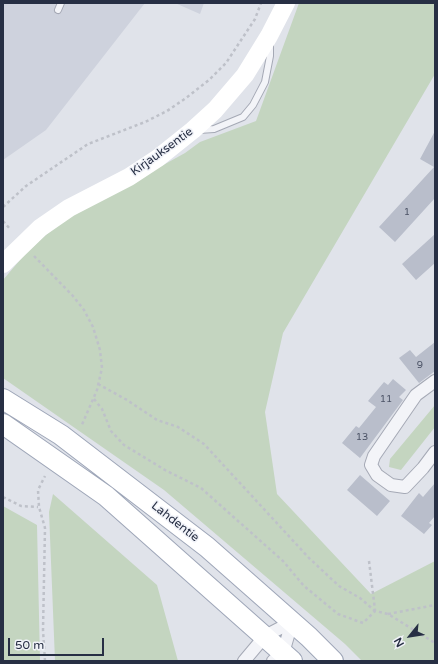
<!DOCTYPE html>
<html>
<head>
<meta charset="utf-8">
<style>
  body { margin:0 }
  #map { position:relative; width:438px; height:664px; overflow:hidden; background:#e0e3ea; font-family:"Varela Round",sans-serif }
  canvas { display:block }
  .frame { position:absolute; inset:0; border:4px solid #272f44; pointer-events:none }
  .north { position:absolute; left:390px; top:616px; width:40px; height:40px; -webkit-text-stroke:3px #f0f2f8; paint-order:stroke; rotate:240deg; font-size:11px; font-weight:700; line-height:16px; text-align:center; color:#272f44 }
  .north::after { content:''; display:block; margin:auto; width:14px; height:18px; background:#272f44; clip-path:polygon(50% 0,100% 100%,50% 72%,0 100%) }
  .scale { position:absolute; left:8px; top:638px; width:96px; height:18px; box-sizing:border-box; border:2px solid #272f44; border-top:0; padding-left:5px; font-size:12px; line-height:14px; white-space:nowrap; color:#272f44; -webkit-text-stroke:3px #f0f2f8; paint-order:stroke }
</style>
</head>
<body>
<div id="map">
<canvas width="438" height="664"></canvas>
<div class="frame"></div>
<div class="north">N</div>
<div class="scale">50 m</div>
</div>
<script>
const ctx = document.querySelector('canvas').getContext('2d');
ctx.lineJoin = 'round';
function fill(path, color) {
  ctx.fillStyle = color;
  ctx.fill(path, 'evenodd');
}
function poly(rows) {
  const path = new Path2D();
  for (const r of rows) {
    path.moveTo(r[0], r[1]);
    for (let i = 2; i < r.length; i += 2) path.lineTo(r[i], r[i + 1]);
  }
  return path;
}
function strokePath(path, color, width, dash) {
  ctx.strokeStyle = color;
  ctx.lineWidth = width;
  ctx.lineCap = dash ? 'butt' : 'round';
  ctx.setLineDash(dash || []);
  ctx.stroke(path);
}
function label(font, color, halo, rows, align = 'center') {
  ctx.font = font + ' "Varela Round",sans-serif';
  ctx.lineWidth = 3;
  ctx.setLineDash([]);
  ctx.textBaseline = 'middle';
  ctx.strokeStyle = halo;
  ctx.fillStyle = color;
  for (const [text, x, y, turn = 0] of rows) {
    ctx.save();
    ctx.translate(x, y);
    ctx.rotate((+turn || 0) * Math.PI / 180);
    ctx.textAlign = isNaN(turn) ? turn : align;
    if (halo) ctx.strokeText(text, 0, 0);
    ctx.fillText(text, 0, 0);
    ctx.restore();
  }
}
fill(poly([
  [3,3,145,3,46,130,3,160],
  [175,3,204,3,200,14]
]), '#ced2dd');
fill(poly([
  [299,3,435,3,435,74,283,333,265,412,277,494,371,594,435,561,435,661,362,661,345,644,164,490,3,378,3,280,25,254,47,234,73,215,185,153,200,142,256,121],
  [435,405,435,427,401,470,389,467,390,459],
  [53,494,157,585,178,661,55,661,49,512],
  [3,506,37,525,40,661,3,661]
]), '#c4d5c0');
fill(poly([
  [435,131,435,198,395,242,379,227,434,167,420,159],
  [435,234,435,263,416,280,402,264],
  [435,342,435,371,419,383,399,358,410,350,416,357],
  [393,379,406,390,399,397,403,400,360,458,342,443,356,426,359,428,376,407,368,401,384,382,388,385],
  [360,475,390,501,377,516,347,490],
  [435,483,435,516,429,523,432,525,424,534,401,516,419,493,423,497]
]), '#b9becb');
const lane = poly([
  [58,10,61,3],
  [199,130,214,129,243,117,253,105,265,82,270,56,270,44]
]);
const street = poly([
  [435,381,416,395,374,456,371,465,377,475,391,485,405,487,423,468,435,452],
  [244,661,265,636,292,622],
  [273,661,283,653,292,622]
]);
const primary = poly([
  [3,399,61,435,207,547,309,637,333,661],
  [3,424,106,496,292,661]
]);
strokePath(lane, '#a5a9b5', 8);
strokePath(street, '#a5a9b5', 14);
strokePath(primary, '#9ea6b8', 22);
strokePath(poly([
  [3,207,26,186,88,144,145,122,167,111,186,98,209,80,226,63,255,19,261,3],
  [3,221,11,230],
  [34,256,73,296,84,310,93,327,100,350,102,368,97,390,81,427],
  [98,384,127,400,157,420,178,427,204,444,309,558,339,586,360,598,375,611],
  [94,399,102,409,111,431,124,445,165,470,201,488,283,561,304,586,338,614,363,623,375,611,388,614,435,643],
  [3,497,21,506,38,507],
  [369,561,375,610],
  [388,614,435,605],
  [45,661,43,630,45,528,39,507,38,490,45,476]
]), '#bec1c9', 2.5, [3, 3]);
strokePath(lane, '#f3f4f8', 6);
strokePath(street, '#f3f4f8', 12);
strokePath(poly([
  [3,264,40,228,69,208,129,177,158,158,193,130,215,110,245,75,269,36,286,3]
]), '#fff', 18);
strokePath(primary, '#fff', 20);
label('10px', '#4c5366', null, [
  ["1",407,212],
  ["9",420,365],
  ["11",386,399],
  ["13",362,437]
]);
label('12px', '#272f44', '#f0f2f8', [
  ["Kirjauksentie",162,152,-36],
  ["Lahdentie",175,522,38]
]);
</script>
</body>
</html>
